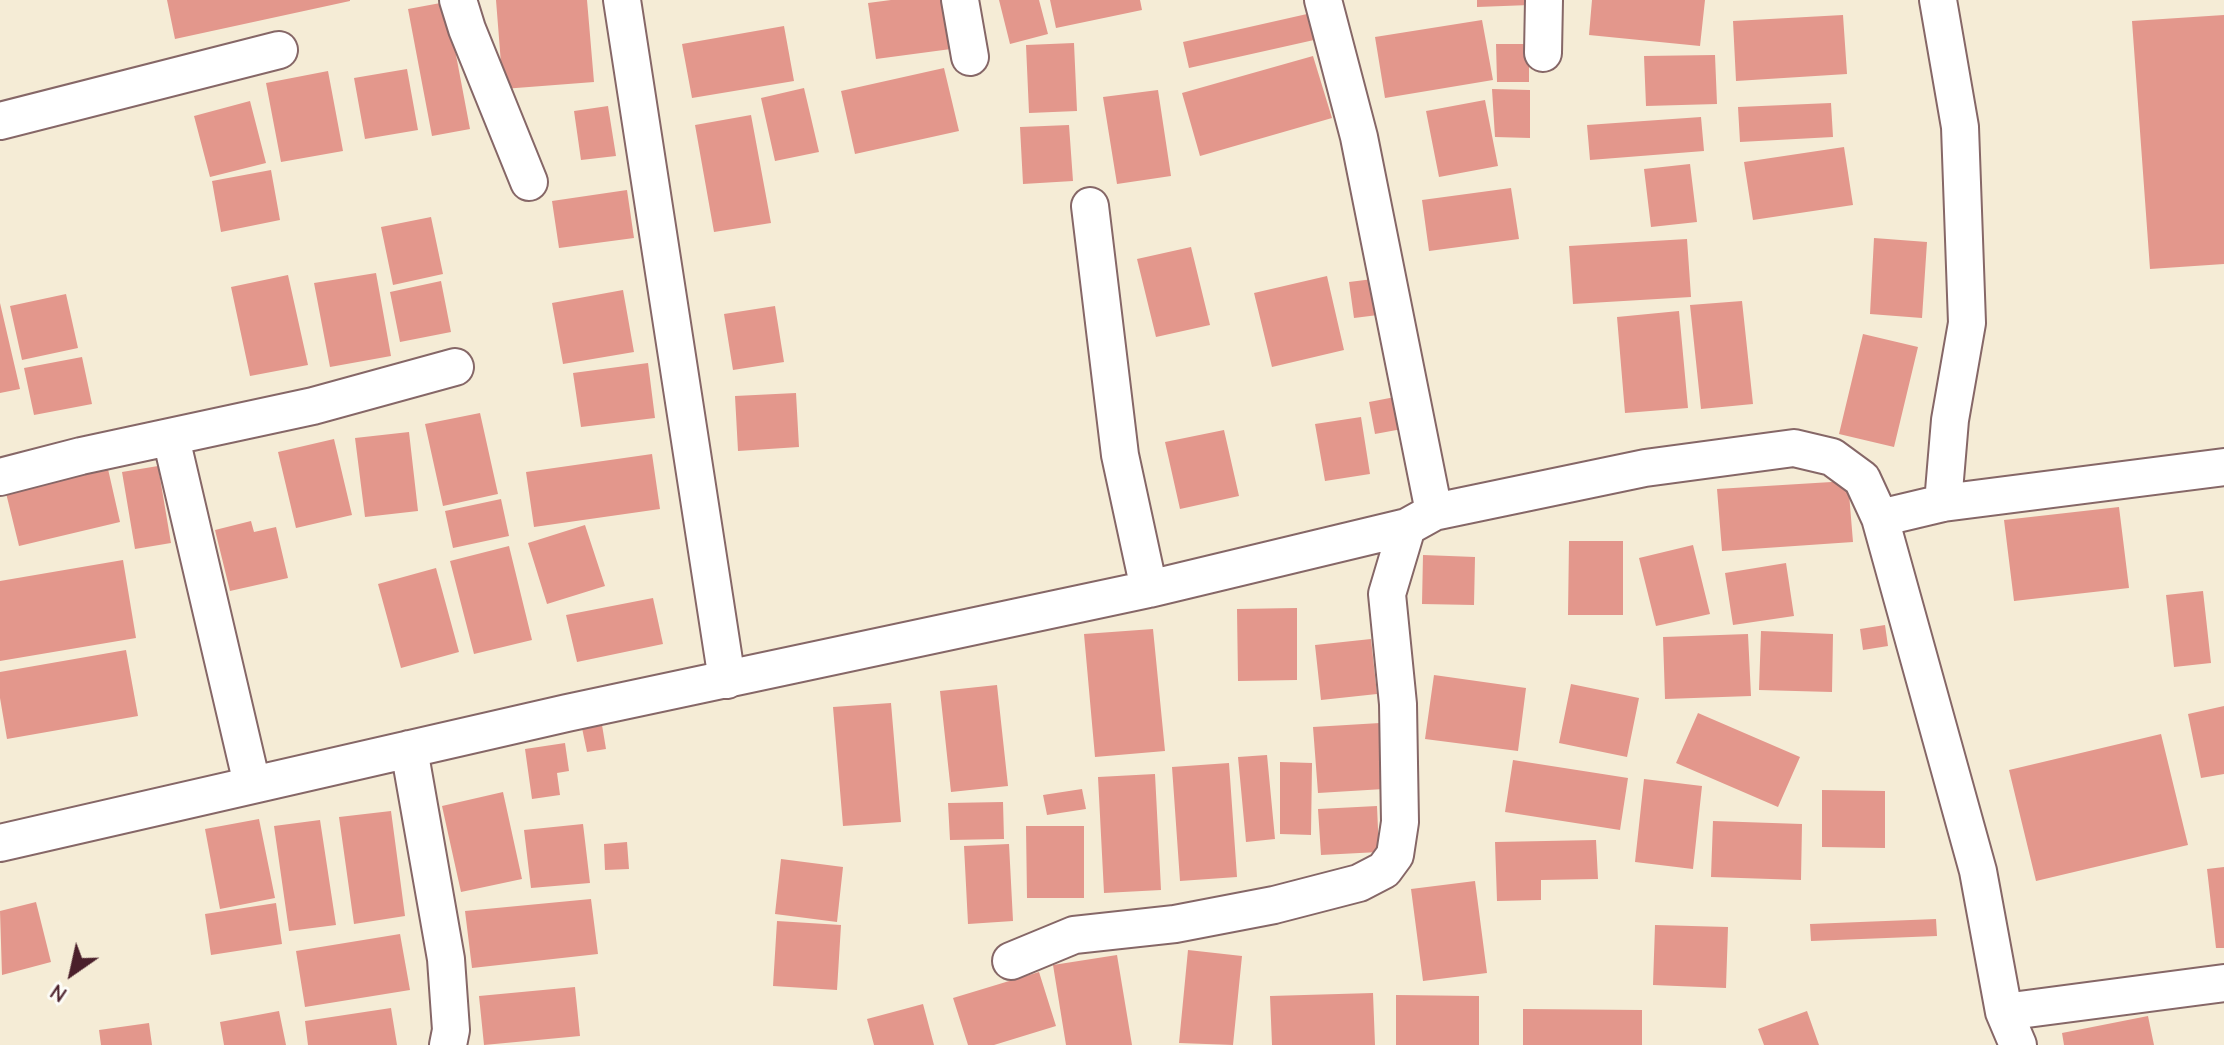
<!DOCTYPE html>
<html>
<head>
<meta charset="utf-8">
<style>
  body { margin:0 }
  #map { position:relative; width:2224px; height:1045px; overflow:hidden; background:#f5ecd6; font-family:"Comic Neue",sans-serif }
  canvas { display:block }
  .north { position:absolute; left:32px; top:933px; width:80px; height:80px; -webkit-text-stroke:6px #fdfcf7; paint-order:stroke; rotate:214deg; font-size:22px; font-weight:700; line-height:32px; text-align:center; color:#4a1f2b }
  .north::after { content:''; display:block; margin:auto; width:28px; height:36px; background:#4a1f2b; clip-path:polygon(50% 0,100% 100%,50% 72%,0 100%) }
</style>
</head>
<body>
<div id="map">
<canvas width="2224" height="1045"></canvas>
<div class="north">N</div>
</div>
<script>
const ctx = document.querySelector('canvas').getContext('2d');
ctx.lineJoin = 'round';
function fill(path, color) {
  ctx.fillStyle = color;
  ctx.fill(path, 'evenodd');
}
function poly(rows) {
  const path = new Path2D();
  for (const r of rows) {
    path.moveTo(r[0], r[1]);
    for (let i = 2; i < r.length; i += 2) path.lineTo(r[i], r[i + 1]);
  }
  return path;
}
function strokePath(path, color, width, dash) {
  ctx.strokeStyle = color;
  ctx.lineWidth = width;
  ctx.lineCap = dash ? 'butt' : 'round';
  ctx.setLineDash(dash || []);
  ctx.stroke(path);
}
fill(poly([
  [167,0,350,0,350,1,175,39],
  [496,0,587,0,594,82,503,89],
  [891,0,944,0,951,49,876,59,868,3],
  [999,0,1039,0,1048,34,1010,44],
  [1050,0,1140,0,1142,10,1056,28],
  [1477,0,1530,0,1530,5,1477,7],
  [1592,0,1705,0,1700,46,1589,35],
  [446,2,470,129,432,136,408,9],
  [1307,14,1314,40,1189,68,1183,42],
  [1843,15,1847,74,1736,81,1733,21],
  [2224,15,2224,264,2150,269,2132,21],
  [1482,20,1493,80,1385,98,1375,37],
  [784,26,794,81,692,98,682,44],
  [1074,43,1077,111,1029,113,1026,45],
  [1496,44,1529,44,1529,82,1497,82],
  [1715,55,1717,104,1646,106,1644,56],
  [1313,56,1332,118,1200,156,1182,93],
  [944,68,959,131,855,154,841,91],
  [407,69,418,130,365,139,354,78],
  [328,71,343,151,281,162,266,83],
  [804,88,819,152,775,161,761,98],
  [1492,89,1530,90,1530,138,1495,137],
  [1158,90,1171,176,1117,184,1103,97],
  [1485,100,1498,166,1439,177,1426,111],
  [250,101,266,163,210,177,194,116],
  [1831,103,1833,137,1740,142,1738,107],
  [608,106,616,156,581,160,574,111],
  [751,115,771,223,714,232,695,125],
  [1701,117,1704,151,1590,160,1587,125],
  [1069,125,1073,181,1023,184,1020,127],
  [1844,147,1853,205,1753,220,1744,162],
  [1690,164,1697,222,1651,227,1644,169],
  [271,170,280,220,221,232,212,181],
  [1511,188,1519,239,1429,251,1422,200],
  [627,190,634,238,559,248,552,201],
  [431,217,443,274,393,285,381,227],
  [1874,238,1927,242,1922,318,1870,314],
  [1687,239,1691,297,1573,304,1569,246],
  [1191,247,1210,325,1156,337,1137,259],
  [376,273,391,356,330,367,314,283],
  [288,275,308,365,250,376,231,287],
  [1327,276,1344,350,1272,367,1254,293],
  [1373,279,1378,315,1354,318,1349,282],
  [441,281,451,332,400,342,390,292],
  [623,290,634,352,563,364,552,303],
  [66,294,78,348,22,360,10,306],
  [1742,301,1753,404,1701,409,1690,305],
  [0,303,20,389,0,393],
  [775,306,784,362,733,370,724,314],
  [1679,311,1688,408,1625,413,1617,317],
  [1863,334,1918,347,1894,447,1839,434],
  [82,357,92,404,34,415,24,368],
  [648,363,655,418,581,427,573,373],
  [796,393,799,447,738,451,735,396],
  [1395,397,1402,429,1375,434,1369,402],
  [480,413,498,494,443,506,425,424],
  [1361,417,1370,474,1325,481,1315,424],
  [1224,430,1239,496,1180,509,1165,442],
  [409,432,418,511,365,517,355,438],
  [334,439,352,515,296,528,278,452],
  [652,454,660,509,534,527,526,472],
  [158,466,171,543,135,549,122,472],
  [108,469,120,522,19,546,6,493],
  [1848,481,1853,542,1722,551,1717,489],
  [501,499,509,536,453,548,445,511],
  [2119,507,2129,588,2014,601,2004,520],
  [251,521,254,532,276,527,288,578,230,591,215,530],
  [585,525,605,586,547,604,528,543],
  [1569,541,1623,541,1623,615,1568,615],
  [1693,545,1710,614,1656,626,1639,558],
  [509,546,532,640,474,654,450,561],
  [1423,555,1475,557,1474,605,1422,604],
  [123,560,136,638,0,661,0,581],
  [1786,563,1794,616,1733,625,1725,573],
  [436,568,459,652,401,668,378,584],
  [2203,591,2211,663,2174,667,2166,595],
  [653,598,663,644,577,662,566,615],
  [1297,608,1297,680,1238,681,1237,609],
  [1885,625,1888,646,1863,650,1860,629],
  [1153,629,1165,751,1095,757,1084,634],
  [1761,631,1833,634,1832,692,1759,690],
  [1748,634,1751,696,1665,699,1663,637],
  [1371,639,1377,694,1321,700,1315,645],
  [126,650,138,716,7,739,0,698,0,672],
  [1434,675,1526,688,1518,751,1425,739],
  [1571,684,1639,698,1627,757,1559,743],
  [997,685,1008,786,951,792,940,691],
  [891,703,901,822,843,826,833,707],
  [2224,706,2224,774,2201,778,2188,714],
  [1698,713,1800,757,1778,807,1676,763],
  [1380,723,1384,789,1318,793,1313,727],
  [602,725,606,749,587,752,582,728],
  [2161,734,2188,845,2036,881,2009,770],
  [565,743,569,771,557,773,560,795,532,799,525,749],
  [1267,755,1275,839,1246,842,1238,757],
  [1513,760,1628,778,1620,830,1505,812],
  [1280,762,1312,763,1311,835,1280,834],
  [1229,763,1237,877,1180,881,1172,767],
  [1155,774,1161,890,1104,893,1098,777],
  [1644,779,1702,786,1693,869,1635,862],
  [1082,789,1086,809,1047,815,1043,795],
  [1822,790,1885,791,1885,848,1822,847],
  [503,792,522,879,461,892,442,806],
  [1003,802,1004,839,950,840,948,803],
  [1377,806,1379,852,1321,855,1318,809],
  [391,811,405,916,354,924,339,817],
  [259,819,275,898,220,909,205,829],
  [320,820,336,925,289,931,274,826],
  [1713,821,1802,824,1801,880,1711,877],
  [583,824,590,883,531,888,524,830],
  [1026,826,1084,826,1084,898,1027,898],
  [1596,840,1598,879,1541,880,1541,900,1497,901,1495,842],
  [627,842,629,869,605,870,604,844],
  [1009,844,1013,921,968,924,964,846],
  [781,859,843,867,837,922,775,914],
  [2224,867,2224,948,2216,948,2207,869],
  [1475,881,1487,973,1423,981,1411,889],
  [591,899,598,954,472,968,465,911],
  [36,902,51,962,2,975,0,911],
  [276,903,282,944,211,955,205,914],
  [1936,919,1937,936,1811,941,1810,924],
  [777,921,841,925,837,990,773,986],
  [1655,925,1728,927,1726,988,1653,985],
  [400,934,410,990,305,1007,296,951],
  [1188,950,1242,956,1233,1045,1179,1043],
  [1117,955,1132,1045,1066,1045,1053,965],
  [1039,972,1056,1026,994,1045,968,1045,953,998],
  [575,987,580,1036,484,1045,479,996],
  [1373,993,1375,1045,1272,1045,1270,996],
  [1396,995,1479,996,1479,1045,1396,1045],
  [923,1004,934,1045,874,1045,867,1019],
  [391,1008,397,1045,308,1045,305,1021],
  [1523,1009,1642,1010,1642,1045,1523,1045],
  [279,1011,286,1045,224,1045,220,1022],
  [1807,1011,1819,1045,1764,1045,1758,1029],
  [2148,1016,2154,1045,2064,1045,2062,1033],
  [149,1023,152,1045,101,1045,99,1030]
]), '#e3978c');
const minor = poly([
  [458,0,467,29,529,182],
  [622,0,727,680],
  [960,0,970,57],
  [1323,0,1359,137,1434,512],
  [1938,0,1960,127,1967,323,1950,420,1943,503],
  [1543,53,1544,0],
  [0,121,279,50],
  [1090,206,1120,455,1149,589],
  [171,438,252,784],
  [0,477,81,456,313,406,455,367],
  [1880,518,1943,503,2224,467],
  [409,749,446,959,451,1030,448,1045],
  [0,843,567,713,1149,589,1407,527,1434,512,1645,468,1794,448,1832,457,1862,479,1880,518,1978,871,2004,1012,2018,1045],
  [1011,961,1074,935,1175,924,1274,905,1359,883,1384,870,1395,855,1400,822,1398,704,1387,594,1407,527],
  [2004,1012,2224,983]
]);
strokePath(minor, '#866767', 40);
strokePath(minor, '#fff', 36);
</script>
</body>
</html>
